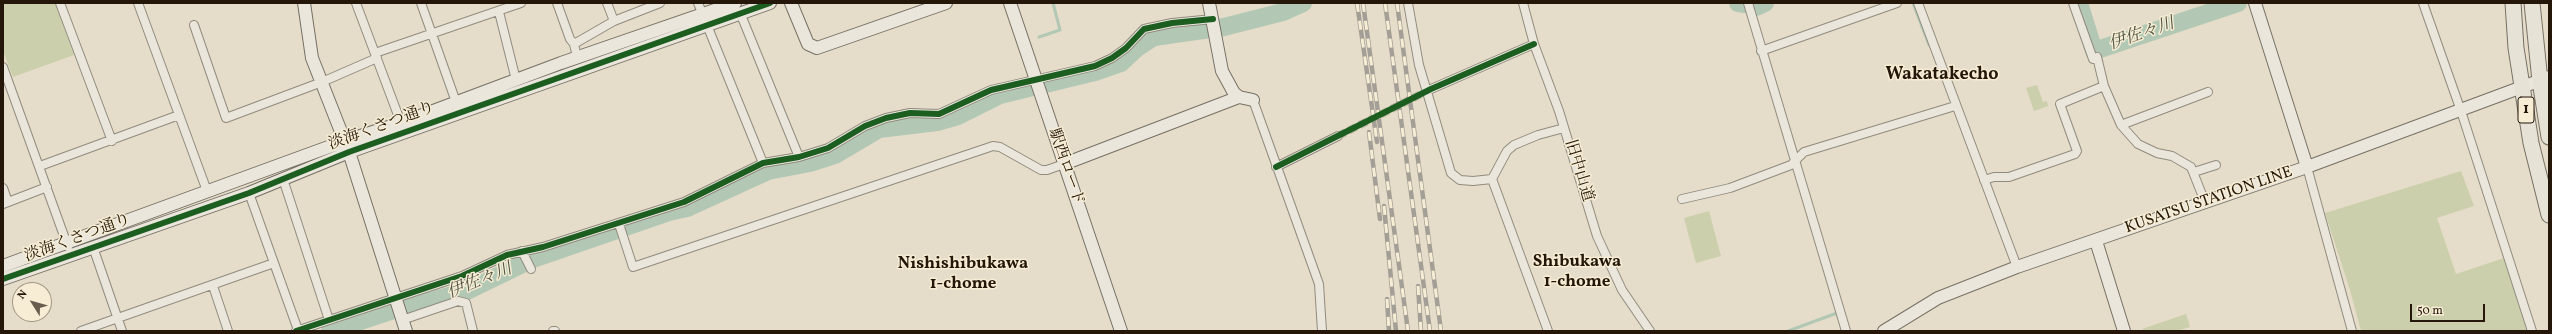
<!DOCTYPE html>
<html>
<head>
<meta charset="utf-8">
<style>
  body { margin:0 }
  #map { position:relative; width:2552px; height:334px; overflow:hidden; background:#e5ddc9; font-family:Vollkorn,serif }
  canvas { display:block }
  .frame { position:absolute; inset:0; border:4px solid #241709; pointer-events:none }
  .north { position:absolute; left:12px; top:282px; width:40px; height:40px; box-sizing:border-box; background:#f6edd4; border:1px solid #a29783; border-radius:50%; rotate:307deg; font-size:11px; font-weight:700; line-height:16px; text-align:center; color:#241709 }
  .north::after { content:''; display:block; margin:auto; width:14px; height:18px; background:#685c4c; clip-path:polygon(50% 0,100% 100%,50% 72%,0 100%) }
  .scale { position:absolute; left:2410px; top:304px; width:75px; height:18px; box-sizing:border-box; border:2px solid #241709; border-top:0; padding-left:5px; font-size:12px; line-height:14px; white-space:nowrap; color:#241709; -webkit-text-stroke:3px #f6edd4; paint-order:stroke }
</style>
</head>
<body>
<div id="map">
<canvas width="2552" height="334"></canvas>
<div class="frame"></div>
<div class="north">N</div>
<div class="scale">50 m</div>
</div>
<script>
const ctx = document.querySelector('canvas').getContext('2d');
ctx.lineJoin = 'round';
function fill(path, color) {
  ctx.fillStyle = color;
  ctx.fill(path, 'evenodd');
}
function poly(rows) {
  const path = new Path2D();
  for (const r of rows) {
    path.moveTo(r[0], r[1]);
    for (let i = 2; i < r.length; i += 2) path.lineTo(r[i], r[i + 1]);
  }
  return path;
}
function strokePath(path, color, width, dash) {
  ctx.strokeStyle = color;
  ctx.lineWidth = width;
  ctx.lineCap = dash ? 'butt' : 'round';
  ctx.setLineDash(dash || []);
  ctx.stroke(path);
}
function label(font, color, halo, rows, align = 'center') {
  ctx.font = font + ' Vollkorn,"Noto Serif JP",serif';
  ctx.lineWidth = 3;
  ctx.setLineDash([]);
  ctx.textBaseline = 'middle';
  ctx.strokeStyle = halo;
  ctx.fillStyle = color;
  for (const [text, x, y, turn = 0] of rows) {
    ctx.save();
    ctx.translate(x, y);
    ctx.rotate((+turn || 0) * Math.PI / 180);
    ctx.textAlign = isNaN(turn) ? turn : align;
    if (halo) ctx.strokeText(text, 0, 0);
    ctx.fillText(text, 0, 0);
    ctx.restore();
  }
}
fill(poly([
  [3,3,55,3,74,55,13,77,3,51],
  [2037,85,2043,102,2047,101,2048,106,2034,111,2026,88],
  [2461,171,2474,206,2437,218,2456,274,2504,258,2528,331,2361,331,2350,290,2325,213],
  [1709,211,1721,256,1696,263,1684,218],
  [2186,314,2190,327,2177,331,2143,331,2142,329]
]), '#cccfab');
strokePath(poly([
  [1913,3,1929,45],
  [1039,37,1060,30,1053,3],
  [1788,331,1837,313]
]), '#b2c8b4', 3);
strokePath(poly([
  [1738,3,1745,4],
  [2079,3,2094,51,2238,3],
  [1756,7,1765,3],
  [330,331,394,310,465,292,533,259,669,212,687,208,768,171,810,163,835,155,879,129,937,122,958,116,1000,95,1095,72,1121,63,1137,48,1154,37,1224,27,1283,12,1303,3]
]), '#b2c8b4', 18);
strokePath(poly([
  [1338,136,1431,89]
]), '#beb5a3', 8, [8, 4]);
const street = poly([
  [60,3,112,141],
  [138,3,207,191],
  [356,3,401,123],
  [421,3,456,102],
  [557,3,570,39,574,44,577,57],
  [607,3,614,21],
  [698,3,763,163],
  [1408,3,1419,65,1451,173,1460,180,1473,181,1492,179],
  [1523,3,1534,44,1559,111,1597,236,1622,290,1650,331],
  [1748,3,1846,331],
  [1918,3,2017,267],
  [2073,3,2093,59,2097,57,2104,86,2121,125,2138,144,2157,153,2172,156,2191,167,2205,202],
  [2423,3,2461,111,2532,331],
  [499,12,516,80],
  [741,15,799,157],
  [194,25,226,118,322,82,377,58],
  [574,44,614,21,660,3],
  [1761,51,1897,3],
  [375,53,521,3],
  [3,67,68,247],
  [1431,89,1534,44],
  [1253,100,1319,284,1322,331],
  [2121,125,2208,92],
  [40,166,179,115],
  [1276,167,1338,136],
  [2307,167,2352,331],
  [2194,172,2216,165],
  [283,179,329,320],
  [1984,180,1994,177,2009,177,2075,154,2077,151,2060,104,2104,86],
  [3,188,8,202],
  [1682,199,1730,188,1791,165,1804,152,1955,106],
  [3,204,47,187],
  [619,224,633,267,993,146,1000,147,1041,170,1047,170,1064,164],
  [93,247,122,331],
  [522,251,531,269],
  [274,263,298,330],
  [213,286,228,331],
  [402,320,458,301,466,303,473,331],
  [81,331,274,263,249,193],
  [296,331,462,276,507,255,543,247,684,202,763,163,799,157,828,148,865,126,886,118,910,113,939,114,991,90,1095,66,1112,58,1126,48,1144,29,1172,23,1213,19],
  [553,331,555,331],
  [1548,331,1492,179,1507,151,1514,145,1538,135,1564,128]
]);
const secondary = poly([
  [304,3,312,58,349,152,406,331],
  [791,3,808,44,817,48,946,3],
  [1010,3,1121,331],
  [1209,3,1222,71,1234,93,1239,97,1253,100],
  [2255,3,2307,167],
  [1064,164,1239,97],
  [2096,241,2124,331],
  [3,266,345,141,401,123,561,63,735,3],
  [3,279,249,193,349,152,770,3],
  [1884,331,1938,298,2017,267,2307,167,2549,77]
]);
const highway = poly([
  [2513,3,2516,48,2531,143,2549,215],
  [2532,3,2540,81,2549,137]
]);
strokePath(street, '#918b7e', 10);
strokePath(secondary, '#767064', 14);
strokePath(highway, '#767064', 17);
strokePath(street, '#eae6dc', 8);
strokePath(secondary, '#eae6dc', 12);
strokePath(highway, '#e7e2d6', 15);
const rail = poly([
  [1357,3,1377,142],
  [1363,3,1408,331],
  [1385,3,1430,331],
  [1397,3,1441,331],
  [1369,132,1380,219],
  [1384,206,1396,331],
  [1418,286,1421,331],
  [1387,299,1389,331]
]);
strokePath(rail, '#a49f96', 4.5);
strokePath(rail, '#f6edd4', 3, [9]);
strokePath(poly([
  [1276,167,1431,89,1534,44],
  [3,279,249,193,349,152,770,3],
  [296,331,462,276,507,255,543,247,684,202,763,163,799,157,828,148,865,126,886,118,910,113,939,114,991,90,1095,66,1112,58,1126,48,1144,29,1172,23,1213,19]
]), '#1b5e20', 6);
for (const [x, y, w] of [
  [2526,110,16]
]) {
  const box = new Path2D();
  box.roundRect(x - w / 2, y - 13, w, 26, 3);
  ctx.fillStyle = '#f6edd4';
  ctx.fill(box);
  strokePath(box, '#241709', 1);
}
label('bold 15px', '#241709', null, [
  ["1",2526,110]
]);
label('16px', '#241709', '#f6edd4', [
  ["淡海くさつ通り",382,127,-20],
  ["駅西ロード",1065,167,71],
  ["旧中山道",1578,171,73],
  ["KUSATSU STATION LINE",2209,201,-19],
  ["淡海くさつ通り",78,239,-20]
]);
label('italic 17px', '#4e5242', '#f6edd4', [
  ["伊佐々川",2142,35,-19],
  ["伊佐々川",480,282,-22]
]);
label('bold 17px', '#241709', '#f6edd4', [
  ["Shibukawa",1577,263],
  ["1-chome",1577,283],
  ["Nishishibukawa",963,265],
  ["1-chome",963,285]
]);
label('bold 18px', '#241709', '#f6edd4', [
  ["Wakatakecho",1942,76]
]);
</script>
</body>
</html>
